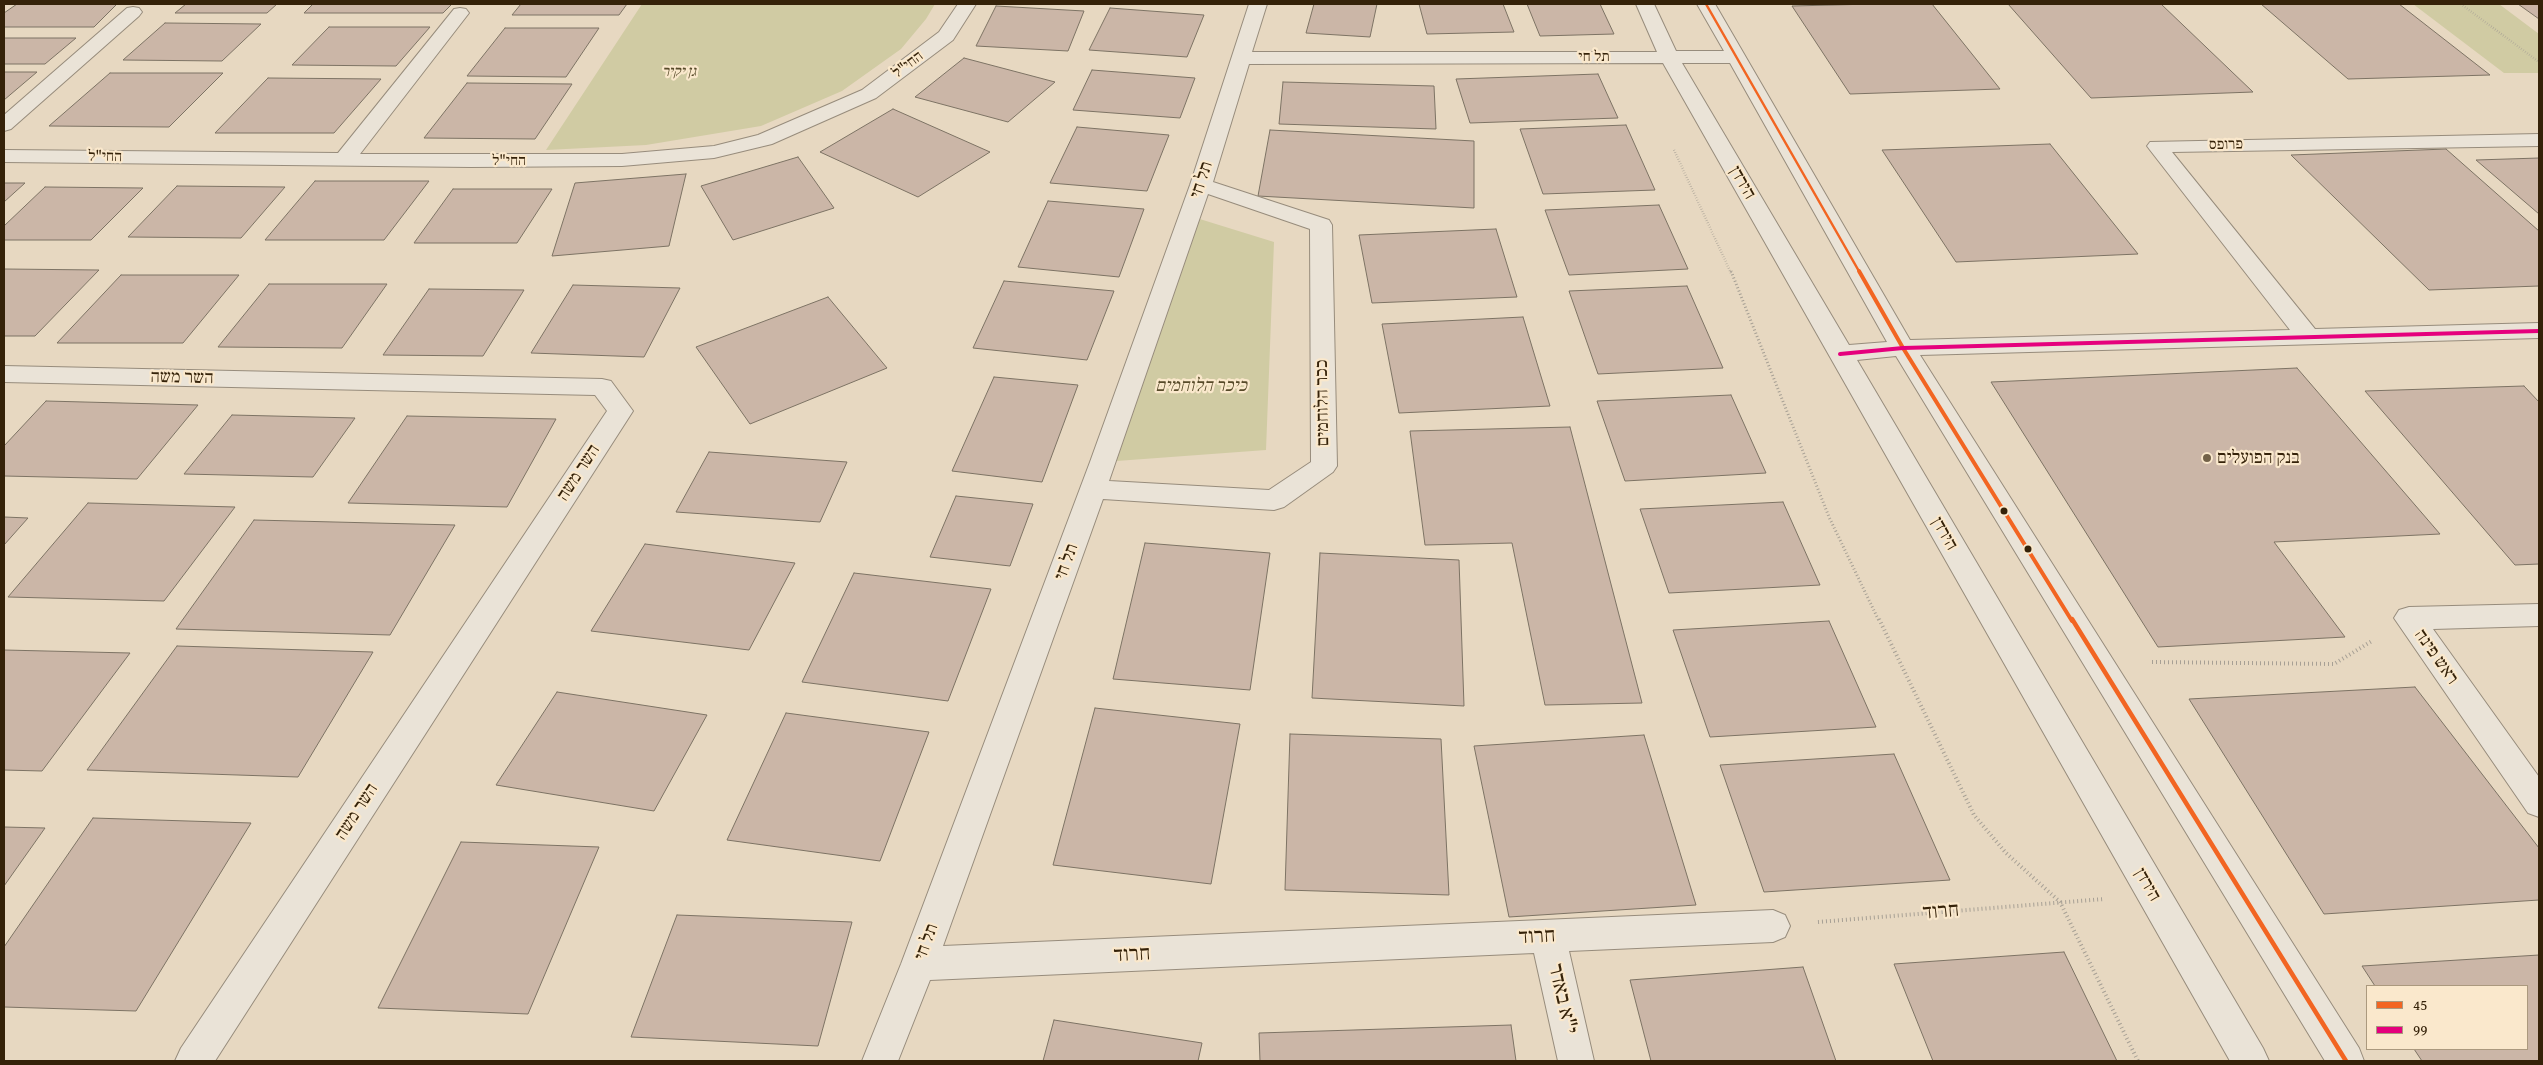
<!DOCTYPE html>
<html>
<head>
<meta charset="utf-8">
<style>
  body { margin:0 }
  #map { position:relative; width:2543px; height:1065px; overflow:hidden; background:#e7d8c1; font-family:"Gentium Book Plus",serif }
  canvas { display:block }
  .frame { position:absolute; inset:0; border:5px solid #352209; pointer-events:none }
  .legend { position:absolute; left:2366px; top:985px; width:162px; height:65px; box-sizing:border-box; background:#fae8cc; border:1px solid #ab997e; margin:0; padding:6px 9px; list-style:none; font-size:15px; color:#352209 }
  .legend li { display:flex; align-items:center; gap:10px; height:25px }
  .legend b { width:25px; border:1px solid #ab997e }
</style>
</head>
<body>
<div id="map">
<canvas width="2543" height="1065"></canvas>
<div class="frame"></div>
<ul class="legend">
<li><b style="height:6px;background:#f26522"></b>45</li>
<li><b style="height:6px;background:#e5007d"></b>99</li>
</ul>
</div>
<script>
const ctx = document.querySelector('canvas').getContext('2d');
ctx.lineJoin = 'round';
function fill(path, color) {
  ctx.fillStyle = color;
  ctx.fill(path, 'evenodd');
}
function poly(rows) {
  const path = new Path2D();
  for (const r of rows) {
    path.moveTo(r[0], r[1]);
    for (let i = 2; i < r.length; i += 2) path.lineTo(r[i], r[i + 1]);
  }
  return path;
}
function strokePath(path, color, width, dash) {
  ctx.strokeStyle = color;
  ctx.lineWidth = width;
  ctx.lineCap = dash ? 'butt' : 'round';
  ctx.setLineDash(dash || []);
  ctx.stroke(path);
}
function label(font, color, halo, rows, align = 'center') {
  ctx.font = font + ' "Gentium Book Plus","Frank Ruhl Libre",serif';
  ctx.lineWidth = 4.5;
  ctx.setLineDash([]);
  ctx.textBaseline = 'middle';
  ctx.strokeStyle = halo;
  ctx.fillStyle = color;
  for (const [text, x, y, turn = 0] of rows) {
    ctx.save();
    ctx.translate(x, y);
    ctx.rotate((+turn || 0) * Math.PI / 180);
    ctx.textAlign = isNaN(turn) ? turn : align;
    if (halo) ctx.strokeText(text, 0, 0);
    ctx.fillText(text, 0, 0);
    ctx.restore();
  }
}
fill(poly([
  [642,4,935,4,926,19,901,49,842,91,761,126,646,145,546,150],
  [2413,4,2499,4,2539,34,2539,73,2504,73],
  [1190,216,1274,242,1266,450,1103,462]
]), '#d0cba3');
const building = poly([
  [17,4,117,4,94,27,4,27,4,13,17,4],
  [186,4,277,4,267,13,175,13,186,4],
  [313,4,452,4,443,13,304,13,313,4],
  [521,4,627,4,619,15,512,15,521,4],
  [1314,4,1377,4,1370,37,1306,33,1314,4],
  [1419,4,1503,4,1514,32,1427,34,1419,4],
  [1527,4,1600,4,1614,34,1540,36,1527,4],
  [1873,4,1932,4,2000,89,1850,94,1792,6,1873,4],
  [2008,4,2161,4,2253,92,2091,98,2008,4],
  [2261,4,2399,4,2490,75,2348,79,2261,4],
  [2518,4,2539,4,2539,19,2518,4],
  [996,6,1084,11,1068,51,976,46,996,6],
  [1110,8,1204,15,1187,57,1089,50,1110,8],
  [165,23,261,24,222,61,123,60,165,23],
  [329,27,430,27,396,66,292,65,329,27],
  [505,28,599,28,566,77,467,76,505,28],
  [4,38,76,38,45,64,4,64,4,38],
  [964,58,1055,82,1008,122,915,97,964,58],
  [1092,70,1195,78,1180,118,1073,110,1092,70],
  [4,72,37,72,4,100,4,72],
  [110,73,223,73,169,127,49,126,110,73],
  [1598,74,1618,118,1470,123,1456,79,1598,74],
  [268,78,381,79,334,133,215,133,268,78],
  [1283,82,1434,86,1436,129,1279,124,1283,82],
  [467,83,572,84,535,139,424,138,467,83],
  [893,109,990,152,918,197,820,152,893,109],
  [1626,125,1655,190,1543,194,1520,129,1626,125],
  [1077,127,1169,135,1147,191,1050,183,1077,127],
  [1270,130,1474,141,1474,208,1258,196,1270,130],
  [2050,144,2138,254,1956,262,1882,150,2050,144],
  [2446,149,2539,231,2539,286,2429,290,2291,155,2446,149],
  [798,157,834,208,733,240,701,186,798,157],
  [2539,158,2539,214,2476,160,2539,158],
  [686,174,669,246,552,256,575,183,686,174],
  [315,181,429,181,384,240,265,240,315,181],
  [4,183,25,183,4,202,4,183],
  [177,186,285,187,241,238,128,237,177,186],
  [45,187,143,188,91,240,4,240,4,226,45,187],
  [453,189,552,189,517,243,414,243,453,189],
  [1048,201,1144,209,1119,277,1018,267,1048,201],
  [1659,205,1688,269,1569,275,1545,210,1659,205],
  [1496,229,1517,297,1372,303,1359,235,1496,229],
  [4,269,99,270,35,336,4,336,4,269],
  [121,275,239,275,183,343,57,343,121,275],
  [1004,281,1114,291,1087,360,973,348,1004,281],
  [269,284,387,284,342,348,218,347,269,284],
  [573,285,680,288,644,357,531,353,573,285],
  [1687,286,1723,368,1598,374,1569,291,1687,286],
  [429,289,524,290,483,356,383,355,429,289],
  [828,297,887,368,750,424,696,347,828,297],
  [1523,317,1550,406,1399,413,1382,324,1523,317],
  [2297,368,2440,534,2274,542,2345,637,2158,647,1991,382,2297,368],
  [994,377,1078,385,1042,482,952,471,994,377],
  [2524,386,2539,402,2539,564,2515,565,2365,391,2524,386],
  [1731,395,1766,473,1625,481,1597,401,1731,395],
  [46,401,198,405,137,479,4,476,4,446,46,401],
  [232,415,355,418,313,477,184,474,232,415],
  [407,416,556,419,507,507,348,503,407,416],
  [1570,427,1642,703,1545,705,1512,543,1425,545,1410,431,1570,427],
  [709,452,847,462,820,522,676,512,709,452],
  [956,496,1033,504,1010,566,930,557,956,496],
  [1783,502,1820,585,1669,593,1640,509,1783,502],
  [88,503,235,507,164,601,8,597,88,503],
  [4,517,28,518,4,545,4,517],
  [254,520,455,525,390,635,176,629,254,520],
  [1145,543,1270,553,1250,690,1113,679,1145,543],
  [645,544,795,563,749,650,591,631,645,544],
  [1320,553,1459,560,1464,706,1312,698,1320,553],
  [854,573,991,589,948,701,802,682,854,573],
  [1829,621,1876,727,1710,737,1673,630,1829,621],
  [177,646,373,652,298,777,87,770,177,646],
  [4,650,130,653,42,771,4,770,4,650],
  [2415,687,2539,848,2539,900,2324,914,2189,699,2415,687],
  [557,692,707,715,654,811,496,785,557,692],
  [1095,708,1240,724,1211,884,1053,865,1095,708],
  [786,713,929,732,880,861,727,840,786,713],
  [1290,734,1441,739,1449,895,1285,890,1290,734],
  [1644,735,1696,905,1509,917,1474,746,1644,735],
  [1894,754,1950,880,1764,892,1720,765,1894,754],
  [93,818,251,823,136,1011,4,1007,4,947,93,818],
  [4,827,45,828,4,886,4,827],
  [461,842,599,847,528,1014,378,1008,461,842],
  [677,915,852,922,818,1046,631,1037,677,915],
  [2064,952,2117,1061,1933,1061,1894,964,2064,952],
  [2539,955,2539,1061,2422,1061,2414,1049,2527,1049,2527,986,2375,986,2362,966,2539,955],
  [1803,967,1836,1061,1651,1061,1630,980,1803,967],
  [1054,1020,1202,1043,1198,1061,1043,1061,1054,1020],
  [1511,1025,1516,1061,1260,1061,1259,1033,1511,1025]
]);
fill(building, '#cbb6a7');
strokePath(building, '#7d7364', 1);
const minor = poly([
  [958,4,976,4,953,40,876,98,772,144,714,158,622,166,471,167,4,162,4,150,338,153,454,9,460,8,466,9,469,13,360,154,622,154,714,146,758,135,862,90,939,32,958,4],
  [1249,4,1267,4,1252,52,1657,52,1636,4,1654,4,1676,51,1724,51,1697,4,1715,4,1910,340,2290,330,2150,150,2147,146,2150,142,2539,134,2539,146,2172,152,2315,329,2539,323,2539,338,1920,355,2359,1048,2364,1061,2325,1061,1896,356,1857,360,2263,1048,2269,1061,2230,1061,1663,63,1249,64,1213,182,1329,220,1332,225,1337,466,1333,472,1284,507,1274,510,1103,499,943,946,1773,910,1785,915,1790,926,1785,937,1773,942,1569,951,1594,1061,1558,1061,1534,953,930,980,898,1061,862,1061,901,964,1090,462,1190,185,1249,4],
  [1682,63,1730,63,1887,342,1849,345,1682,63],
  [1208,194,1310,229,1311,462,1269,490,1109,481,1208,194],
  [133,7,139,8,142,12,139,16,11,129,4,131,4,115,127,8,133,7],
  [4,366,602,379,611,381,633,411,215,1061,175,1061,181,1048,607,411,595,395,4,382,4,366],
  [2539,604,2539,626,2433,629,2539,777,2539,817,2528,813,2394,618,2399,610,2409,607,2539,604]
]);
strokePath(minor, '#978c7c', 2);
strokePath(poly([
  [2461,4,2539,62],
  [1674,150,1731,273]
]), '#a7a095', 2.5, [0.5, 2]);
strokePath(poly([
  [1731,271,1829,517,1879,621]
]), '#a7a095', 3, [1, 2.5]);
strokePath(poly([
  [1879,619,1974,815,2006,853,2060,902,2138,1061],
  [2152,662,2334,664,2372,641],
  [1818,922,2104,899]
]), '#a7a095', 4, [1, 3]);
fill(minor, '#eae3d7');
strokePath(poly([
  [1706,4,1860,273]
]), '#f26522', 2.5);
strokePath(poly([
  [1859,271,1903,348,2072,621]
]), '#f26522', 4);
strokePath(poly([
  [2072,619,2346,1061]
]), '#f26522', 4.5);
strokePath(poly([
  [1840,354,1903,348,2539,331]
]), '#e5007d', 4);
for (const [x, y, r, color] of [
  [2207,458,5,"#736249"],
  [2004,511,4.5,"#352209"],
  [2028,549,4.5,"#352209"]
]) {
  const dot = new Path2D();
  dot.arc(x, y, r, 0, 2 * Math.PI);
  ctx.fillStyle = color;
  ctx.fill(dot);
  strokePath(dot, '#fae8cc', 2);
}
label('15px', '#352209', '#fae8cc', [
  ["תל חי",1594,57],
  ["החי\"ל",908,65,-37],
  ["פרופס",2226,145,-1],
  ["החי\"ל",105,157,1],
  ["החי\"ל",509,161]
]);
label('italic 15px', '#574a29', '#fae8cc', [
  ["גן יקיר",679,72]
]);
label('18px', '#352209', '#fae8cc', [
  ["תל חי",1202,180,-72],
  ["הירדן",1742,183,60],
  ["השר משה",182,378,1],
  ["ככר הלוחמים",1323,403,-91],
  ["השר משה",579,473,-57],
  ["הירדן",1944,534,60],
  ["תל חי",1067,562,-70],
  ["ראש פינה",2436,657,55],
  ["השר משה",357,812,-57],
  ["הירדן",2147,885,60],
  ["תל חי",927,942,-70]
]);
label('italic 18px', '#574a29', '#fae8cc', [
  ["כיכר הלוחמים",1201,386]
]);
label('18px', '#352209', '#fae8cc', [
  ["בנק הפועלים",2217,458]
], 'left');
label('21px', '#352209', '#fae8cc', [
  ["חרוד",1941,912,-5],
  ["חרוד",1537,937,-3],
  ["חרוד",1132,955,-3],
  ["י\"א באדר",1562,999,77]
]);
</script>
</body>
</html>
